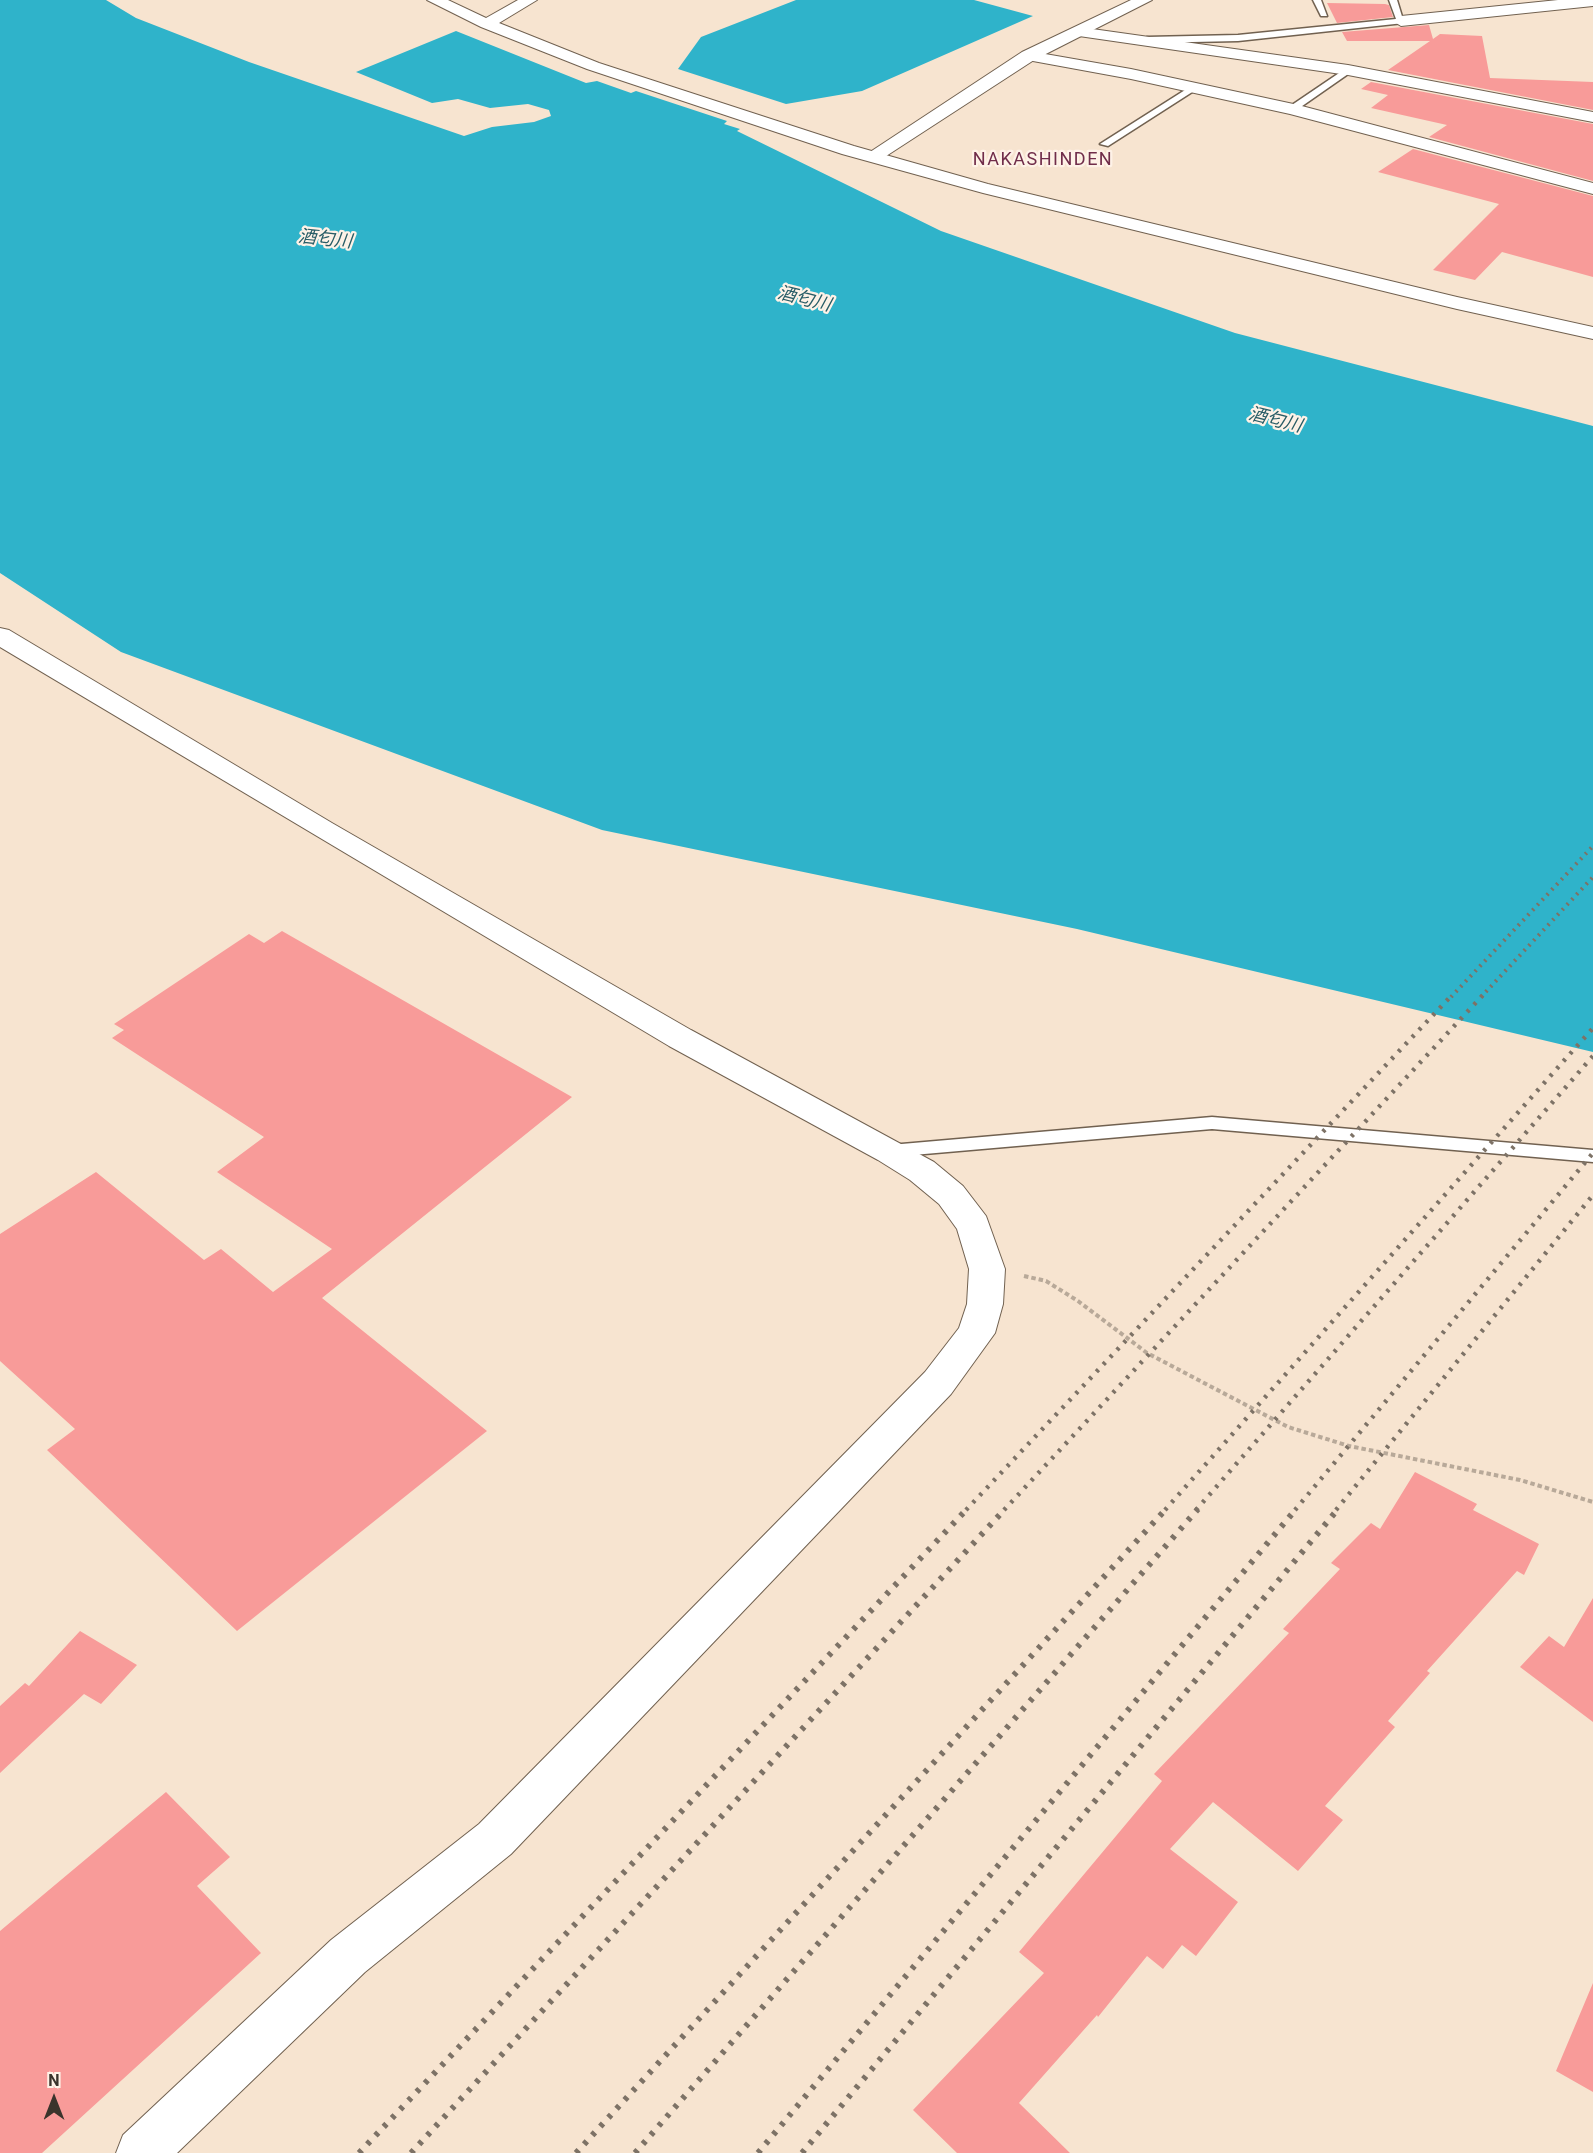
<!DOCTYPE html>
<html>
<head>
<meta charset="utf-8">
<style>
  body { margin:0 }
  #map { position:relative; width:1593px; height:2153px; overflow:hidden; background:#f7e4d0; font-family:Roboto,sans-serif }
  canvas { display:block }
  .north { position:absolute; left:24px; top:2069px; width:60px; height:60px; -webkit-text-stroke:4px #fef2e7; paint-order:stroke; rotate:0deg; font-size:16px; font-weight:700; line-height:24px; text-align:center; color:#3b342c }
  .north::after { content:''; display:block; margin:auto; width:21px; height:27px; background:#3b342c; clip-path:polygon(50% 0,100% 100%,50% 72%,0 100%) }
</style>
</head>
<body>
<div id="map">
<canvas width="1593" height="2153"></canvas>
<div class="north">N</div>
</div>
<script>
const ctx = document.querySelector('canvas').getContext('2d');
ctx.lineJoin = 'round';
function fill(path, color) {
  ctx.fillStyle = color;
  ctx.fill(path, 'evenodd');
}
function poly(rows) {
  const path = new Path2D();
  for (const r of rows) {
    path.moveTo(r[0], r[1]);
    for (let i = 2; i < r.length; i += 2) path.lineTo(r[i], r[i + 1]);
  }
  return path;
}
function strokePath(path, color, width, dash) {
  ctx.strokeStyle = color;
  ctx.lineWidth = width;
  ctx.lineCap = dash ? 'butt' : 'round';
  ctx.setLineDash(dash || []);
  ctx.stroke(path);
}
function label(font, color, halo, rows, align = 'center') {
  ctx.font = font + ' Roboto,"Noto Sans JP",sans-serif';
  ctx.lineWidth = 4.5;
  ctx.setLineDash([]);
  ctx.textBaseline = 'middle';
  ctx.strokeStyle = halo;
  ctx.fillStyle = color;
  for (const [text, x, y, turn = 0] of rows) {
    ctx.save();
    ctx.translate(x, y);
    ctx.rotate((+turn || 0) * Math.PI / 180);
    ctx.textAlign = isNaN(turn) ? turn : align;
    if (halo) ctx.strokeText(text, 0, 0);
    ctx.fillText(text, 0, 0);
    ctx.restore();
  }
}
fill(poly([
  [0,0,106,0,136,18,249,62,464,136,492,127,534,122,551,116,549,110,528,104,490,108,458,99,432,103,356,72,456,31,586,83,597,81,631,93,636,91,727,121,724,124,740,129,737,131,941,231,1235,333,1593,426,1593,1052,1077,929,602,830,121,652,0,573],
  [796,0,974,0,1033,16,862,91,786,104,678,69,701,37]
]), '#2fb3ca');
fill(poly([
  [1327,3,1385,4,1389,5,1393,17,1337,23],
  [1429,25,1433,39,1440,34,1482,36,1490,78,1593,82,1593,110,1388,70,1430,41,1347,41,1342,32],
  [1371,82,1593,124,1593,181,1429,137,1447,125,1371,108,1388,95,1361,89],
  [1413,149,1593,196,1593,277,1502,252,1475,280,1433,270,1499,204,1378,172],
  [282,931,572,1097,322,1298,487,1431,237,1631,47,1450,75,1429,0,1361,0,1234,96,1172,204,1260,221,1249,273,1292,332,1249,217,1172,264,1137,112,1038,124,1030,114,1024,249,934,264,943],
  [1415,1472,1477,1504,1473,1510,1539,1544,1524,1575,1517,1571,1427,1671,1430,1673,1388,1721,1395,1727,1325,1806,1343,1820,1298,1871,1213,1802,1170,1849,1238,1902,1196,1956,1182,1945,1163,1969,1147,1956,1098,2017,1097,2015,1019,2103,1070,2153,957,2153,913,2110,1044,1973,1019,1952,1162,1781,1154,1774,1289,1633,1283,1629,1340,1569,1331,1563,1371,1523,1380,1529],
  [1593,1598,1593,1722,1520,1667,1549,1636,1564,1647],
  [80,1631,137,1665,101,1704,84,1694,0,1773,0,1706,25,1683,29,1686],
  [166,1792,230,1857,197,1886,261,1953,42,2153,0,2153,0,1931],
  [1593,1983,1593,2092,1556,2071]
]), '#f89b99');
const service = poly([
  [1313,0,1321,0,1327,16,1321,16,1313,0],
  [1389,0,1397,0,1404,23,1238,41,1147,43,1143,40,1147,37,1238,35,1396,19,1389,0],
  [1348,67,1352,70,1351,72,1295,111,1289,111,1289,107,1348,67],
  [1193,85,1200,87,1108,146,1100,144,1193,85],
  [1212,1117,1593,1150,1593,1162,1212,1129,890,1157,884,1155,881,1151,884,1147,890,1145,1212,1117]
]);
const minor = poly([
  [427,0,448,0,486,18,518,0,537,0,499,23,599,63,854,146,988,184,1457,297,1593,327,1593,339,1457,309,983,193,842,154,587,69,481,27,427,0],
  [1558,0,1593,0,1593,6,1401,26,1393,21,1401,16,1558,0],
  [1078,27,1348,65,1593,112,1593,122,1348,75,1072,35,1070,32,1072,29,1078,27],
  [1028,51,1131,69,1298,105,1593,183,1593,194,1290,114,1131,79,1022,59,1020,56,1022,53,1028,51]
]);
const tertiary = poly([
  [1131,0,1152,0,1034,60,880,160,873,162,864,156,1022,52,1131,0],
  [0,628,9,630,332,823,691,1030,934,1162,963,1186,986,1216,1005,1269,1003,1304,995,1333,951,1394,511,1854,365,1972,177,2153,116,2153,123,2135,331,1940,479,1824,925,1372,959,1328,967,1304,969,1269,957,1229,939,1204,910,1180,878,1160,669,1046,0,647,0,628]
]);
strokePath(service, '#716150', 3);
strokePath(minor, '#716150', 2);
strokePath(tertiary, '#716150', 2);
strokePath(poly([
  [1024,1276,1046,1281,1078,1301,1147,1353,1288,1427,1349,1446,1520,1480,1593,1502]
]), '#b8a999', 4, [4.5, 3]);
fill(service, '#fff');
fill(minor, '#fff');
fill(tertiary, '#fff');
strokePath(poly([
  [1451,997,1593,846],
  [1481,997,1593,877]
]), '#7d7266', 4, [2, 5]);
strokePath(poly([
  [966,1510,1452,995],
  [1004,1510,1483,995],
  [1165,1510,1593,1028],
  [1196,1510,1593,1056],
  [1295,1510,1593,1153],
  [1336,1510,1593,1195]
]), '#7d7266', 4.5, [3, 7]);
strokePath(poly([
  [359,2153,967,1509],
  [411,2153,1005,1509],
  [576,2153,1166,1509],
  [635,2153,1198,1509],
  [758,2153,1296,1509],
  [802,2153,1338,1509]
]), '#7d7266', 6, [4, 8]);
ctx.letterSpacing = '1.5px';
label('18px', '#702d4a', '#fef2e7', [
  ["NAKASHINDEN",1043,160]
]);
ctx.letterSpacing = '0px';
label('italic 18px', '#285c66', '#fef2e7', [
  ["酒匂川",325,240,6],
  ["酒匂川",804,300,14],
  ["酒匂川",1275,421,14]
]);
</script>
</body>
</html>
